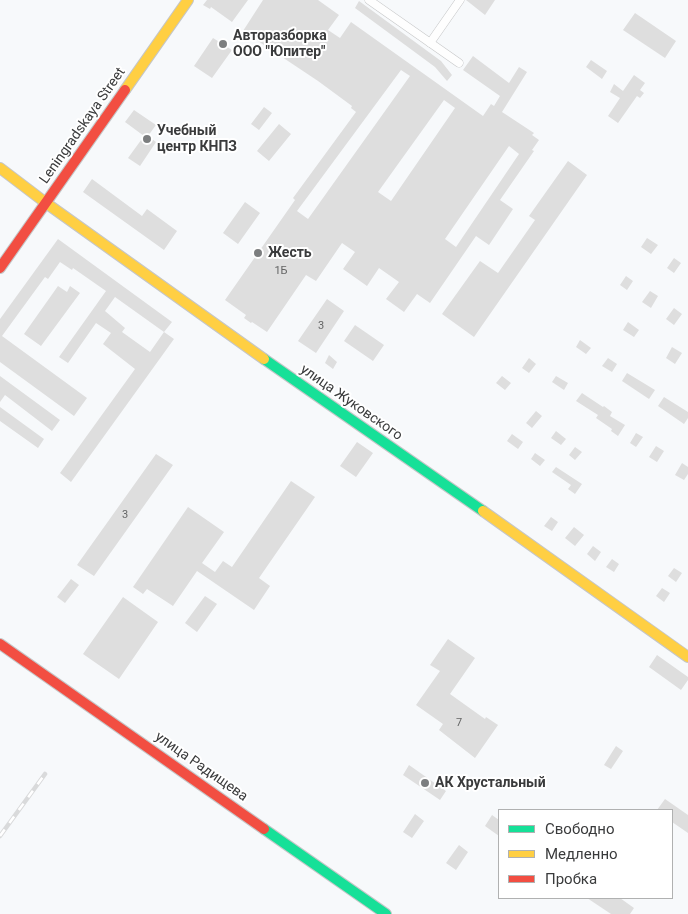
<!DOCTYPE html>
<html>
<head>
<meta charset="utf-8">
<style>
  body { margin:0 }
  #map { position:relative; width:688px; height:914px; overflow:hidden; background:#f7f9fb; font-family:Roboto,sans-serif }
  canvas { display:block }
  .legend { position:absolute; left:498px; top:809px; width:175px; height:90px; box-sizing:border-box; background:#fff; border:1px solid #b0b1b1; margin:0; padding:6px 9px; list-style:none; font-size:15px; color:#3a3b3c }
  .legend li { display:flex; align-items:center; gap:10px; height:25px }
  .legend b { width:25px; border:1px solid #b0b1b1 }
</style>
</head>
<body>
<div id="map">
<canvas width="688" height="914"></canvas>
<ul class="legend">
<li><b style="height:6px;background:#16e098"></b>Свободно</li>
<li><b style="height:6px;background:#ffcf43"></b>Медленно</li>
<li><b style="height:6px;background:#f24e42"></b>Пробка</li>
</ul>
</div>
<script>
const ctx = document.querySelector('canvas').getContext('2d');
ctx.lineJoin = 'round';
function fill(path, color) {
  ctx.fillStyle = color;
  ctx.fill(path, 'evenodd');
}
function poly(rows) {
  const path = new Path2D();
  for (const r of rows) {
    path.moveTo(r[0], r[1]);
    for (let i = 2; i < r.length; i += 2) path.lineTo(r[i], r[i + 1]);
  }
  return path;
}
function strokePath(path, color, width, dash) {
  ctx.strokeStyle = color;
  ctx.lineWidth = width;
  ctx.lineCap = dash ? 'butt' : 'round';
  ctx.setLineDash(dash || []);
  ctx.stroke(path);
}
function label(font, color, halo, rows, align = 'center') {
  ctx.font = font + ' Roboto,sans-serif';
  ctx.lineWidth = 4;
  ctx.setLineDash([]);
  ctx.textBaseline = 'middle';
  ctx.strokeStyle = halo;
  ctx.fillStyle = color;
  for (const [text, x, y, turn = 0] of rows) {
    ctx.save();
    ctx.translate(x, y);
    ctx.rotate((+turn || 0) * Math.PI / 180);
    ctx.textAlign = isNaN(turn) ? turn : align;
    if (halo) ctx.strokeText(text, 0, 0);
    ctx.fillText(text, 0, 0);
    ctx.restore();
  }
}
fill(poly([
  [207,0,248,0,232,22,211,7,210,9,203,5],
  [263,0,318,0,339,15,328,30,340,38,351,22,483,116,491,104,494,106,500,96,463,70,473,56,509,83,519,67,527,72,502,112,534,133,532,135,539,140,532,150,534,151,500,200,513,209,489,245,476,236,430,303,417,294,404,312,386,299,399,282,379,268,367,286,343,269,355,252,342,243,316,281,306,275,267,332,252,322,251,323,244,318,246,315,225,300,295,200,293,198,356,112,351,108,352,106,318,81,243,31],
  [401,70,410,76,308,219,297,211],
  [444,100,455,108,391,201,378,192],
  [509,146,519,154,456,247,445,239],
  [466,0,495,0,485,15],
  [359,1,441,61,452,75,447,81,435,67,355,8],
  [635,13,676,41,665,58,623,30],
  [213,38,232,50,212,78,194,66],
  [591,60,607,71,602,79,586,67],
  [634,75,645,83,640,90,644,93,640,98,637,96,618,123,608,116,620,98,610,92,614,84,623,91],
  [264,107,272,113,259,130,251,124],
  [134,110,156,125,148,136,156,142,140,166,128,158,144,136,125,122],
  [279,124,291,134,269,161,257,151],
  [568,161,587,175,474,337,442,314,480,261,498,273,535,220,529,216],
  [92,179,142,216,147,209,177,231,164,250,83,192],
  [245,202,260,213,238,244,223,233],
  [647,238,658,245,651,254,641,247],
  [58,239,172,322,164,332,174,339,71,482,60,473,135,369,103,344,111,333,96,323,68,363,59,357,106,291,73,268,72,270,60,262,48,279,45,277,2,336,87,398,74,416,0,362,0,319],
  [115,297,164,332,150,352,122,332,125,328,105,311],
  [674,258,681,263,674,273,667,268],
  [626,276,633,281,627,290,620,285],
  [58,286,67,292,70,286,80,293,41,346,24,334],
  [650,291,658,296,651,308,642,302],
  [327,299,344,311,316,353,298,341],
  [674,308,682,314,674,325,666,319],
  [628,322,639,330,634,337,623,330],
  [355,325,384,345,373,361,344,341],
  [580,340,591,348,586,354,576,347],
  [672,347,682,353,675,364,666,358],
  [329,355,337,362,333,369,325,363],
  [529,358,536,364,529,373,522,368],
  [608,358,617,364,612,372,602,366],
  [627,373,655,390,649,399,622,381],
  [0,376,60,420,52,431,5,395,0,402],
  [502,376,511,383,505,390,496,383],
  [556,376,568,383,564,390,552,382],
  [582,393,603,407,604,406,612,412,610,416,625,425,618,436,611,431,612,429,596,418,598,415,576,401],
  [664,397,688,412,688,418,684,424,658,406],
  [0,407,44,439,38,448,0,421],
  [536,411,542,416,532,428,526,423],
  [556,431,566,439,561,445,551,438],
  [636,433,643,437,636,447,630,443],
  [512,434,523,442,518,449,507,441],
  [357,442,373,453,356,477,340,466],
  [656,446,664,451,657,462,649,457],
  [575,447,582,452,575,460,569,455],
  [535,453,545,460,540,466,531,459],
  [156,454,173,465,94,576,77,565],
  [682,463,688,467,688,474,684,480,675,475],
  [556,467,582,484,575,494,568,489,571,485,552,472],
  [291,481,315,497,259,578,270,586,254,610,197,571,173,606,147,589,143,594,133,587,188,507,224,532,202,563,215,572,223,561,232,567],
  [551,517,558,522,552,531,544,526],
  [574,527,584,535,575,546,565,538],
  [593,546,601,552,595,561,587,554],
  [612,559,619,564,614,572,606,567],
  [674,568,682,573,676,582,668,576],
  [71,579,79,585,65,603,57,597],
  [662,588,670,593,664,602,656,596],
  [205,596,217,604,197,632,185,623],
  [123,597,158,622,119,679,83,654],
  [448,639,475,658,450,694,485,719,486,717,498,725,475,758,439,730,443,724,416,705,440,671,430,665],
  [657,655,688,677,688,680,681,690,649,667],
  [616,746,623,751,611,769,604,765],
  [409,765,446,791,440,800,403,775],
  [665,799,688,815,688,833,672,822,672,810,657,810],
  [415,814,424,821,412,838,403,832],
  [492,815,499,820,499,836,485,826],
  [459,845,468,852,456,870,446,863],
  [587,898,620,898,634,908,630,914,611,914]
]), '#dedede');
const street = poly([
  [369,0,459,63],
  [430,43,460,0]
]);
const fast = poly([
  [264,359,483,511],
  [264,829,386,914]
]);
const slow = poly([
  [125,90,188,0],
  [0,168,46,203,264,359],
  [483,511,688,657]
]);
const jam = poly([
  [0,268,125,90],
  [0,644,264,829]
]);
strokePath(street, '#c5c6c7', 9);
strokePath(fast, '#c5c6c7', 12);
strokePath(slow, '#c5c6c7', 12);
strokePath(jam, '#c5c6c7', 12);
strokePath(street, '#fefefe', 8);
strokePath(fast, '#16e098', 10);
strokePath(slow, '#ffcf43', 10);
strokePath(jam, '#f24e42', 10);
const rail = poly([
  [0,836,45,774]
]);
strokePath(rail, '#d9dadb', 4.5);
strokePath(rail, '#fff', 2.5, [8]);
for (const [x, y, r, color] of [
  [223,44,5,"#7c7e7f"],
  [147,139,5,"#7c7e7f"],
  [258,253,5,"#7c7e7f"],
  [425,783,5,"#7c7e7f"]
]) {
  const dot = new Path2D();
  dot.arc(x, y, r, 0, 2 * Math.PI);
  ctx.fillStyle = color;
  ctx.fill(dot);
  strokePath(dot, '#fff', 2);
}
label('11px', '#636464', null, [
  ["1Б",281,271],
  ["3",321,326],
  ["3",125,515],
  ["7",459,723]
]);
label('bold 14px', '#3a3b3c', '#fff', [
  ["Авторазборка",233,36],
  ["ООО \"Юпитер\"",233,52],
  ["Учебный",157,131],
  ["центр КНПЗ",157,147],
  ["Жесть",268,253],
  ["АК Хрустальный",435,783]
], 'left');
label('14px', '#3a3b3c', '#fff', [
  ["Leningradskaya Street",83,126,-55],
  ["улица Жуковского",351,403,35],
  ["улица Радищева",201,767,35]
]);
</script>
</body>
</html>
